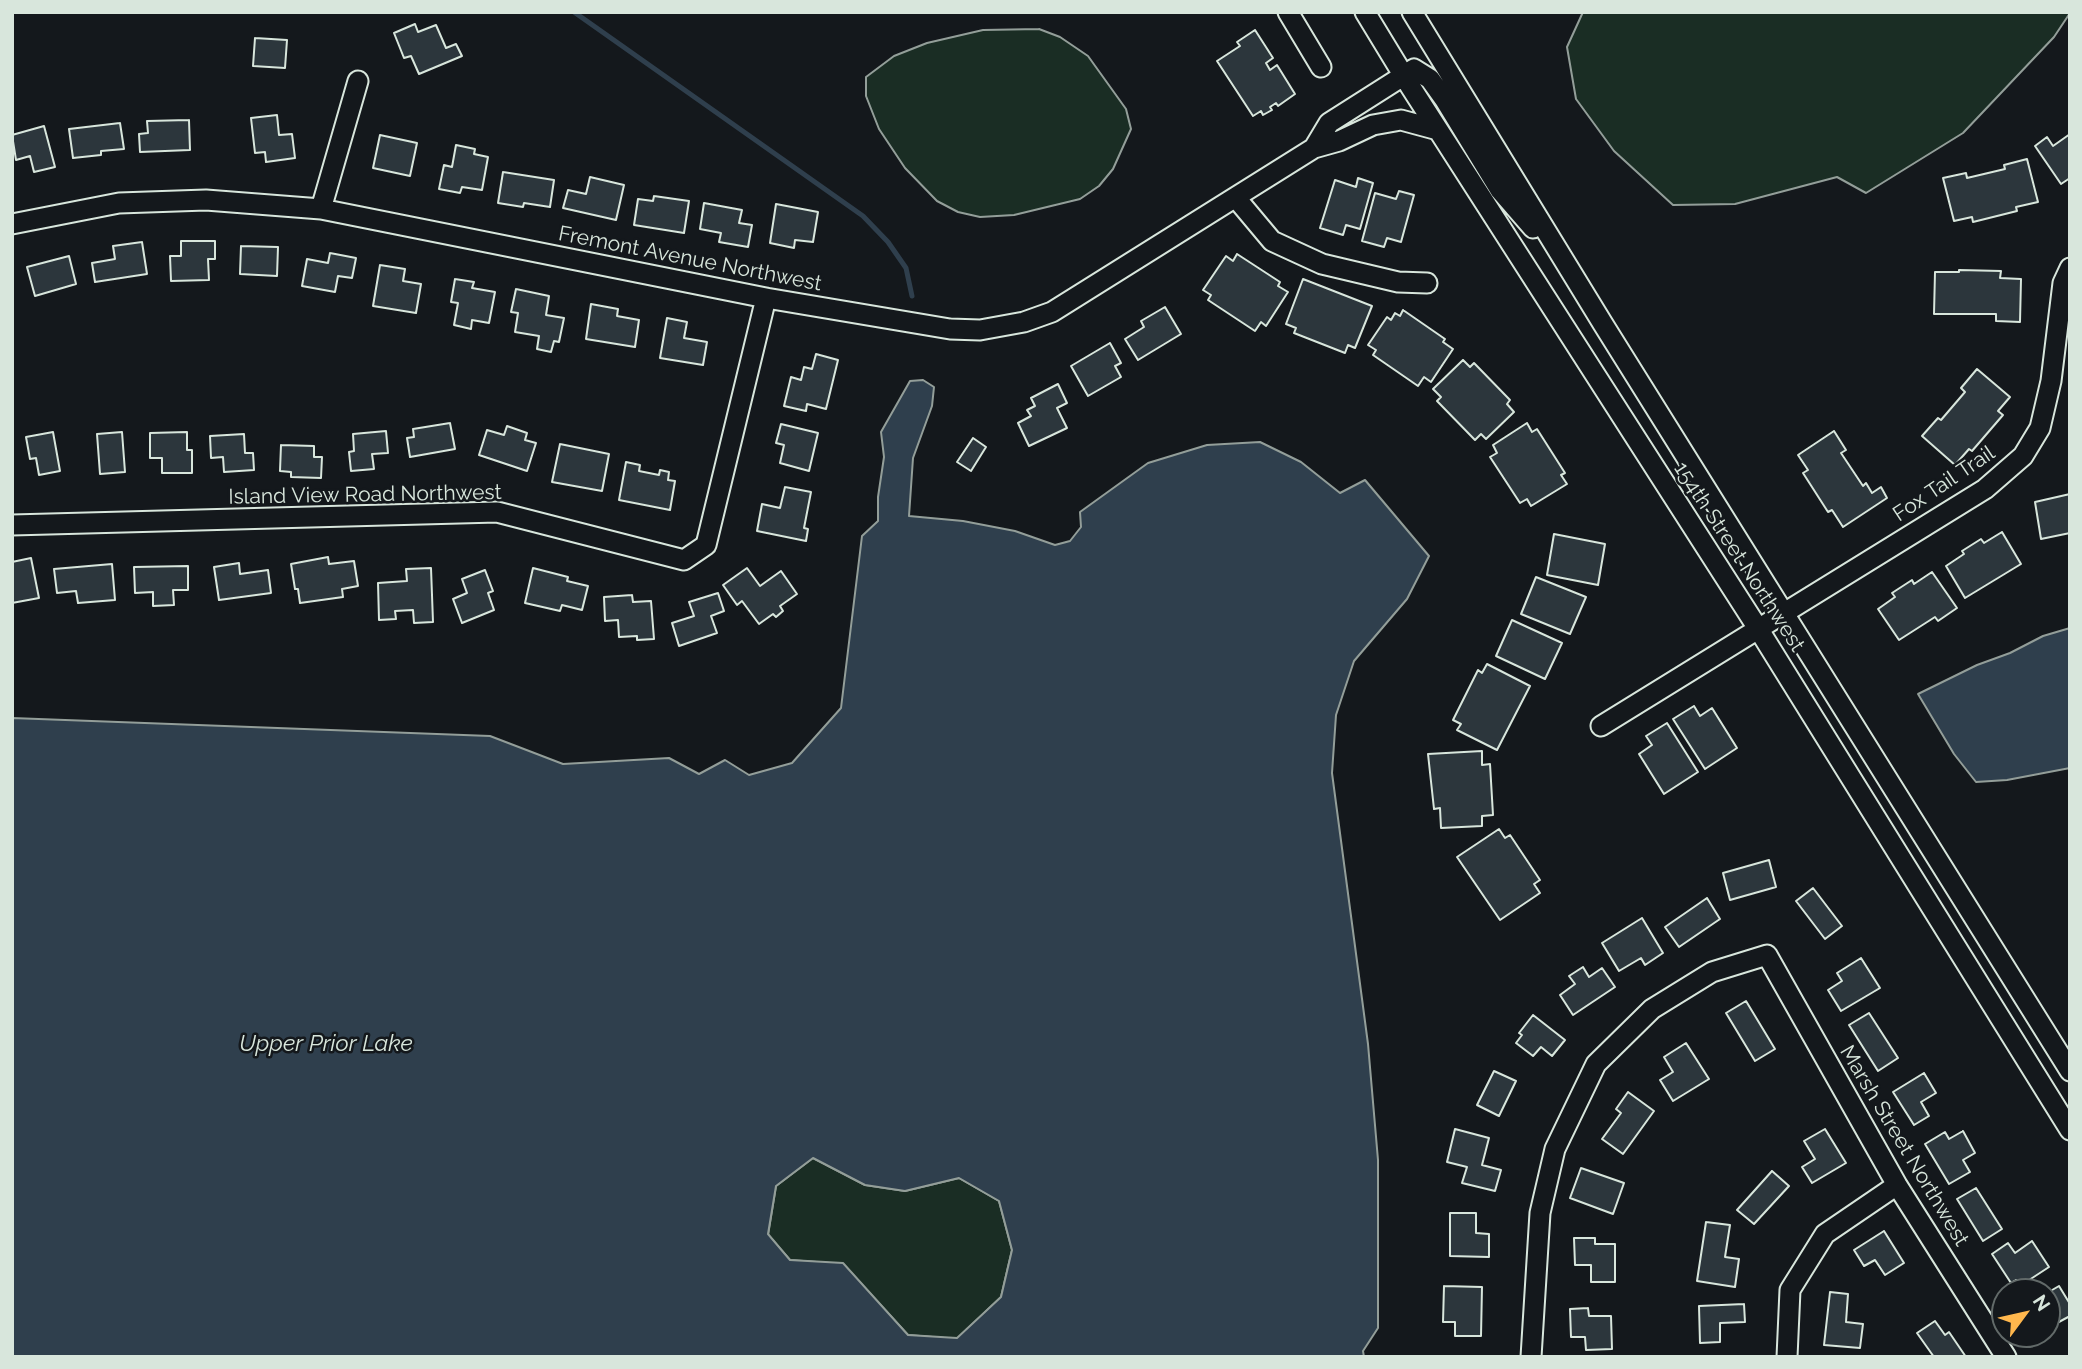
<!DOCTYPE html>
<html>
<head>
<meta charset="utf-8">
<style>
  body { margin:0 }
  #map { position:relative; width:2082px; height:1369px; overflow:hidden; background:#14181c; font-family:Raleway,sans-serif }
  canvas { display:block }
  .frame { position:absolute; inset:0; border:14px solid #d8e6dc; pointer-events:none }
  .north { position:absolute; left:1991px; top:1278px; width:70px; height:70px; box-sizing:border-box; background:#14181c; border:2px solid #626a69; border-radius:50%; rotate:57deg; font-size:19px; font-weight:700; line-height:28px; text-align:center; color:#d8e6dc }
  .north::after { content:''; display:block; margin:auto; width:24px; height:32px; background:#ffb74d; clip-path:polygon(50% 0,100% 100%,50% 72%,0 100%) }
</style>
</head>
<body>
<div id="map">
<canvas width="2082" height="1369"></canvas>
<div class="frame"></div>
<div class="north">N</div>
</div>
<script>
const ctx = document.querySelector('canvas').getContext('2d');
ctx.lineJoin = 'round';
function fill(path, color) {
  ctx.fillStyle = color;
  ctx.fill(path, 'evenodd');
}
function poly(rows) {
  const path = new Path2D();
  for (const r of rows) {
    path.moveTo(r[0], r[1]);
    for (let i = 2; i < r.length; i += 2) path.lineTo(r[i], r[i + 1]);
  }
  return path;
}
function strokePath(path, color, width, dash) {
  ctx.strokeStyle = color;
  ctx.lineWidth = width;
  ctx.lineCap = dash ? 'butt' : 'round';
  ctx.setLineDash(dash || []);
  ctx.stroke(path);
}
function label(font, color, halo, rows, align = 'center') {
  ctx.font = font + ' Raleway,sans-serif';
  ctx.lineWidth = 5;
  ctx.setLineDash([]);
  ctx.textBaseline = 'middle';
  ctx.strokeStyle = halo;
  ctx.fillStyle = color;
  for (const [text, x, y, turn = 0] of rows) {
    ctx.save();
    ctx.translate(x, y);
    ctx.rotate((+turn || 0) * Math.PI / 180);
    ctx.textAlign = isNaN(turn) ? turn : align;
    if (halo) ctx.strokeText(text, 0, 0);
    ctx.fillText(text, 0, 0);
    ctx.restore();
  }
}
const green = poly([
  [1583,12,2070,12,2070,13,2054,37,1963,133,1866,193,1837,177,1735,204,1673,205,1614,151,1576,99,1567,47,1583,12],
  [1039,29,1060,37,1088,56,1126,109,1131,129,1113,169,1099,186,1080,199,1014,215,980,217,958,212,937,201,905,168,879,129,866,96,866,77,894,56,927,43,983,30,1039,29],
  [813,1158,865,1185,905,1191,959,1178,999,1201,1012,1250,1001,1297,957,1339,908,1335,843,1264,790,1260,768,1235,776,1186,813,1158]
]);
fill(green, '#1a2d24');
strokePath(green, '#939e99', 2);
const water = poly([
  [923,380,934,387,932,406,913,458,909,516,963,521,1015,531,1055,545,1070,541,1081,527,1080,512,1148,463,1207,445,1260,442,1301,462,1340,493,1365,480,1429,556,1407,599,1354,661,1336,715,1332,773,1368,1044,1378,1160,1378,1328,1363,1351,1364,1357,12,1357,12,718,490,736,563,764,669,758,699,774,725,760,749,775,792,763,841,708,862,536,878,521,878,497,884,457,881,432,910,381,923,380],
  [813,1158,865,1185,905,1191,959,1178,999,1201,1012,1250,1001,1297,957,1338,908,1335,843,1263,790,1260,768,1234,776,1186,813,1158],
  [2070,628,2070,768,2007,780,1976,782,1954,754,1918,694,1977,665,2010,653,2043,636,2070,628]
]);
fill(water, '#2f3f4d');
strokePath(water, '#939e99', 2);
strokePath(poly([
  [574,12,863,216,888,242,906,268,912,296]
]), '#2f3f4d', 5);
const building = poly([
  [415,24,418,32,436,25,446,48,456,44,462,56,419,74,411,56,404,58,394,33,415,24],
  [1255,30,1273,58,1266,63,1270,70,1277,65,1295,94,1278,106,1276,103,1270,107,1272,110,1263,115,1261,111,1253,116,1217,61,1240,46,1237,42,1255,30],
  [255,38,287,40,285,68,253,66,255,38],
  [277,115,279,135,292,134,295,158,266,162,265,152,255,153,251,118,277,115],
  [189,120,190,150,140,152,139,134,148,133,147,121,189,120],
  [120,123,124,149,101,151,101,155,73,158,69,129,120,123],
  [44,126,55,167,34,172,30,156,16,160,12,135,44,126],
  [2070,134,2070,178,2061,184,2035,146,2047,137,2053,146,2070,134],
  [380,135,417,143,410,176,373,168,380,135],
  [456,145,475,149,474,154,488,157,482,190,462,187,460,193,439,189,444,165,452,167,456,145],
  [2027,159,2038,202,2016,207,2017,211,1973,222,1972,217,1954,221,1943,178,1966,173,1967,178,2005,169,2004,165,2027,159],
  [503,172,554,180,550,207,524,203,523,207,498,203,503,172],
  [590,177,624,185,616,220,563,208,568,190,586,194,590,177],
  [1358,178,1373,183,1360,229,1346,225,1343,235,1320,228,1335,180,1356,187,1358,178],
  [1399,191,1414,195,1401,242,1387,238,1384,247,1362,241,1375,193,1396,199,1399,191],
  [654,196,689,201,684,233,634,225,638,199,653,201,654,196],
  [704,203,742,210,739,223,752,225,748,247,719,242,721,233,700,229,704,203],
  [776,204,818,212,813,242,795,240,794,248,770,243,776,204],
  [181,241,215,241,215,259,208,259,209,280,171,281,170,256,181,256,181,241],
  [142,242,147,274,95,282,92,263,115,259,113,246,142,242],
  [241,246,278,247,277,276,240,274,241,246],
  [330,253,356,258,352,278,338,276,335,292,302,286,307,259,328,263,330,253],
  [1237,254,1280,282,1278,286,1288,292,1266,326,1261,322,1255,331,1208,300,1211,295,1203,290,1226,256,1233,261,1237,254],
  [69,256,76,284,35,296,27,267,69,256],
  [380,265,405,269,403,281,421,284,416,313,373,306,380,265],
  [1959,270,2001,271,2000,278,2021,279,2020,322,1996,321,1996,314,1934,314,1935,272,1959,272,1959,270],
  [455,279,474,282,472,288,495,292,489,323,472,320,471,329,454,325,458,303,451,302,455,279],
  [1303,279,1372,306,1355,348,1348,345,1345,353,1294,333,1296,328,1286,324,1303,279],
  [516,289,549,296,546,315,564,318,559,342,554,341,551,352,537,349,539,336,515,332,518,313,511,312,516,289],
  [591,304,618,309,617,316,639,320,635,347,586,339,591,304],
  [1165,307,1181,334,1138,360,1125,339,1144,327,1141,321,1165,307],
  [1403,310,1445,339,1443,342,1453,349,1431,382,1424,377,1418,386,1373,355,1376,350,1368,345,1387,317,1391,320,1395,313,1400,316,1403,310],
  [667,318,687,322,684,338,707,342,703,365,660,358,667,318],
  [1110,343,1121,363,1115,366,1121,377,1088,396,1071,366,1110,343],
  [816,354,838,360,826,409,807,404,806,411,784,406,791,377,801,380,804,367,812,369,816,354],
  [1463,360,1470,367,1474,363,1510,400,1507,404,1514,412,1486,439,1481,434,1475,440,1437,401,1441,397,1433,389,1463,360],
  [1977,369,2010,397,1998,411,2003,415,1972,451,1969,449,1955,465,1922,436,1938,418,1941,420,1965,392,1961,388,1977,369],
  [1058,384,1067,403,1057,408,1067,428,1029,446,1018,423,1031,416,1027,410,1035,406,1031,398,1058,384],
  [450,423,455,449,410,457,407,438,414,437,413,429,450,423],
  [1527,423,1532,432,1537,429,1565,473,1561,475,1567,484,1531,506,1527,499,1520,503,1490,457,1497,453,1493,445,1527,423],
  [781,424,818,433,809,471,780,463,784,445,776,443,781,424],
  [507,426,527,433,525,440,536,443,527,471,479,455,487,430,504,435,507,426],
  [386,431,388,453,372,454,374,469,351,471,349,452,354,451,353,434,386,431],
  [1834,431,1846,450,1841,453,1863,486,1866,483,1872,493,1881,487,1887,498,1843,527,1832,510,1828,512,1803,473,1808,470,1798,455,1834,431],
  [53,432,60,471,39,475,36,458,30,459,26,437,53,432],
  [122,432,125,472,100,474,97,434,122,432],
  [187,432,187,450,192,450,192,473,162,473,162,458,150,458,150,433,187,432],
  [244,434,245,453,253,453,254,470,224,472,223,457,211,458,210,436,244,434],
  [973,438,986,447,971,471,957,462,973,438],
  [560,444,609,454,602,491,552,482,560,444],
  [281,445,314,446,314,457,322,457,321,478,291,477,291,472,280,471,281,445],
  [626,462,640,465,639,471,659,475,660,470,669,472,668,480,675,481,670,510,619,500,626,462],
  [785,487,811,492,804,528,808,529,806,541,757,531,762,504,780,508,785,487],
  [2070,494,2070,533,2041,539,2035,502,2070,494],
  [2002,532,2021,564,1965,598,1946,566,1964,554,1962,551,1981,539,1984,543,2002,532],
  [1554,534,1605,544,1598,585,1547,575,1554,534],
  [328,557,329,564,354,561,358,586,342,589,343,597,300,603,298,589,295,589,291,564,328,557],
  [31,558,39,598,12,603,12,562,31,558],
  [239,563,240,574,268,570,271,593,219,600,214,567,239,563],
  [112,564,115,600,78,603,76,591,57,593,54,569,112,564],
  [188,566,188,590,173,590,174,605,153,606,153,592,135,593,134,567,188,566],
  [431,568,433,622,414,623,413,610,395,611,396,619,379,620,378,583,407,581,406,569,431,568],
  [533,568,568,577,567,581,588,586,582,610,562,605,560,611,525,603,533,568],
  [747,568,760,586,781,571,797,594,780,606,783,611,776,617,773,614,759,624,742,601,737,605,723,585,747,568],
  [485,570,493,591,488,593,494,610,462,623,453,599,467,593,462,579,485,570],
  [1932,572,1957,608,1938,621,1935,617,1899,640,1878,609,1895,597,1892,593,1912,580,1914,584,1932,572],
  [1536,577,1586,597,1570,634,1521,614,1536,577],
  [718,593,724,611,711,616,717,633,679,646,672,623,694,616,689,602,718,593],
  [632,595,633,602,651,601,654,639,637,640,637,636,619,637,618,620,605,621,604,597,632,595],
  [1512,620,1562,643,1545,679,1496,656,1512,620],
  [1487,664,1530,686,1497,750,1457,730,1461,724,1453,720,1478,670,1482,673,1487,664],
  [1694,706,1700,716,1712,708,1737,748,1705,769,1673,719,1694,706],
  [1667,723,1698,772,1664,794,1639,754,1652,745,1646,736,1667,723],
  [1482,751,1482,765,1490,764,1493,815,1482,816,1482,826,1441,828,1440,808,1434,809,1428,754,1482,751],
  [1499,829,1505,838,1510,835,1540,880,1534,884,1540,893,1500,920,1457,857,1499,829],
  [1769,860,1776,887,1730,900,1723,873,1769,860],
  [1813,888,1842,926,1825,939,1796,901,1813,888],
  [1707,898,1720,919,1679,947,1665,927,1707,898],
  [1642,918,1663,953,1645,965,1641,958,1619,971,1602,943,1642,918],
  [1861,958,1880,988,1841,1011,1828,990,1842,981,1837,973,1861,958],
  [1583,967,1589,977,1602,968,1615,987,1573,1015,1560,995,1575,984,1569,976,1583,967],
  [1746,1001,1775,1049,1755,1061,1726,1013,1746,1001],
  [1869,1013,1898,1058,1878,1071,1849,1025,1869,1013],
  [1533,1015,1565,1040,1552,1056,1541,1047,1533,1056,1516,1043,1522,1035,1519,1033,1533,1015],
  [1686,1043,1709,1079,1673,1101,1660,1080,1673,1072,1664,1057,1686,1043],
  [1494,1071,1516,1081,1499,1116,1477,1105,1494,1071],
  [1924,1073,1936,1093,1921,1102,1929,1116,1914,1125,1893,1092,1924,1073],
  [1628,1092,1654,1111,1623,1154,1602,1139,1621,1113,1616,1109,1628,1092],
  [1455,1129,1489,1138,1482,1165,1501,1170,1495,1191,1462,1183,1467,1167,1447,1162,1455,1129],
  [1825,1129,1846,1163,1812,1183,1802,1167,1815,1159,1804,1141,1825,1129],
  [1963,1131,1975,1153,1963,1160,1970,1172,1949,1184,1925,1144,1945,1132,1949,1139,1963,1131],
  [1581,1168,1624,1183,1613,1214,1570,1198,1581,1168],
  [1772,1171,1789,1186,1754,1224,1737,1210,1772,1171],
  [1976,1188,2002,1229,1983,1241,1957,1199,1976,1188],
  [1450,1213,1476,1213,1476,1233,1489,1234,1489,1257,1450,1256,1450,1213],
  [1706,1222,1730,1225,1725,1257,1739,1259,1735,1287,1697,1281,1706,1222],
  [1884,1231,1904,1263,1885,1275,1875,1260,1864,1266,1854,1250,1884,1231],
  [1574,1238,1595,1238,1595,1244,1615,1244,1615,1282,1591,1282,1591,1265,1575,1265,1574,1238],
  [2032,1241,2049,1267,2020,1286,2016,1280,2011,1283,1992,1254,2008,1243,2015,1253,2032,1241],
  [1444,1286,1482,1287,1481,1336,1455,1336,1455,1322,1443,1322,1444,1286],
  [2059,1286,2070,1304,2070,1316,2057,1323,2050,1311,2047,1313,2047,1293,2059,1286],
  [1830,1292,1848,1294,1846,1322,1863,1324,1860,1348,1824,1345,1830,1292],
  [1744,1304,1745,1322,1720,1323,1720,1342,1700,1343,1699,1306,1744,1304],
  [1588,1308,1589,1316,1611,1316,1612,1349,1586,1350,1585,1337,1571,1337,1570,1309,1588,1308],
  [1935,1321,1945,1335,1949,1332,1966,1357,1934,1357,1917,1333,1935,1321]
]);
fill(building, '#2c363c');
strokePath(building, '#d8e6dc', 2);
const minor = poly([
  [1288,12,1321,67],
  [1365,12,1410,86,1759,630,2070,1130],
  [1412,12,1603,324,2070,1071],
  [1314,148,1329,123,1414,69,1430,79,1445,100,1500,190,1533,228],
  [1236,198,1272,241,1322,264,1398,282,1427,283],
  [321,209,358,81],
  [12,224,119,203,206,200,321,209,766,298,950,329,980,330,1024,322,1052,312,1314,148,1339,141,1373,125,1401,120,1438,130],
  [12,525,497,512,684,560,706,545,766,298],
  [1601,726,1985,489,2023,456,2040,428,2051,381,2063,283,2070,268],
  [1531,1357,1540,1213,1555,1149,1596,1064,1652,1009,1712,972,1767,955,1897,1185,2006,1357],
  [1787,1357,1790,1290,1825,1234,1897,1185]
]);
strokePath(minor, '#d8e6dc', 23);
strokePath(minor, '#14181c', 19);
label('21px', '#d8e6dc', '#14181c', [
  ["Fremont Avenue Northwest",690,259,11],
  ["Fox Tail Trail",1944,484,-34],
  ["Island View Road Northwest",365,495,-1],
  ["154th Street Northwest",1739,557,57],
  ["Marsh Street Northwest",1904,1146,59]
]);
label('italic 23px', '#d8e6dc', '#14181c', [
  ["Upper Prior Lake",326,1044]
]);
</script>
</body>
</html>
